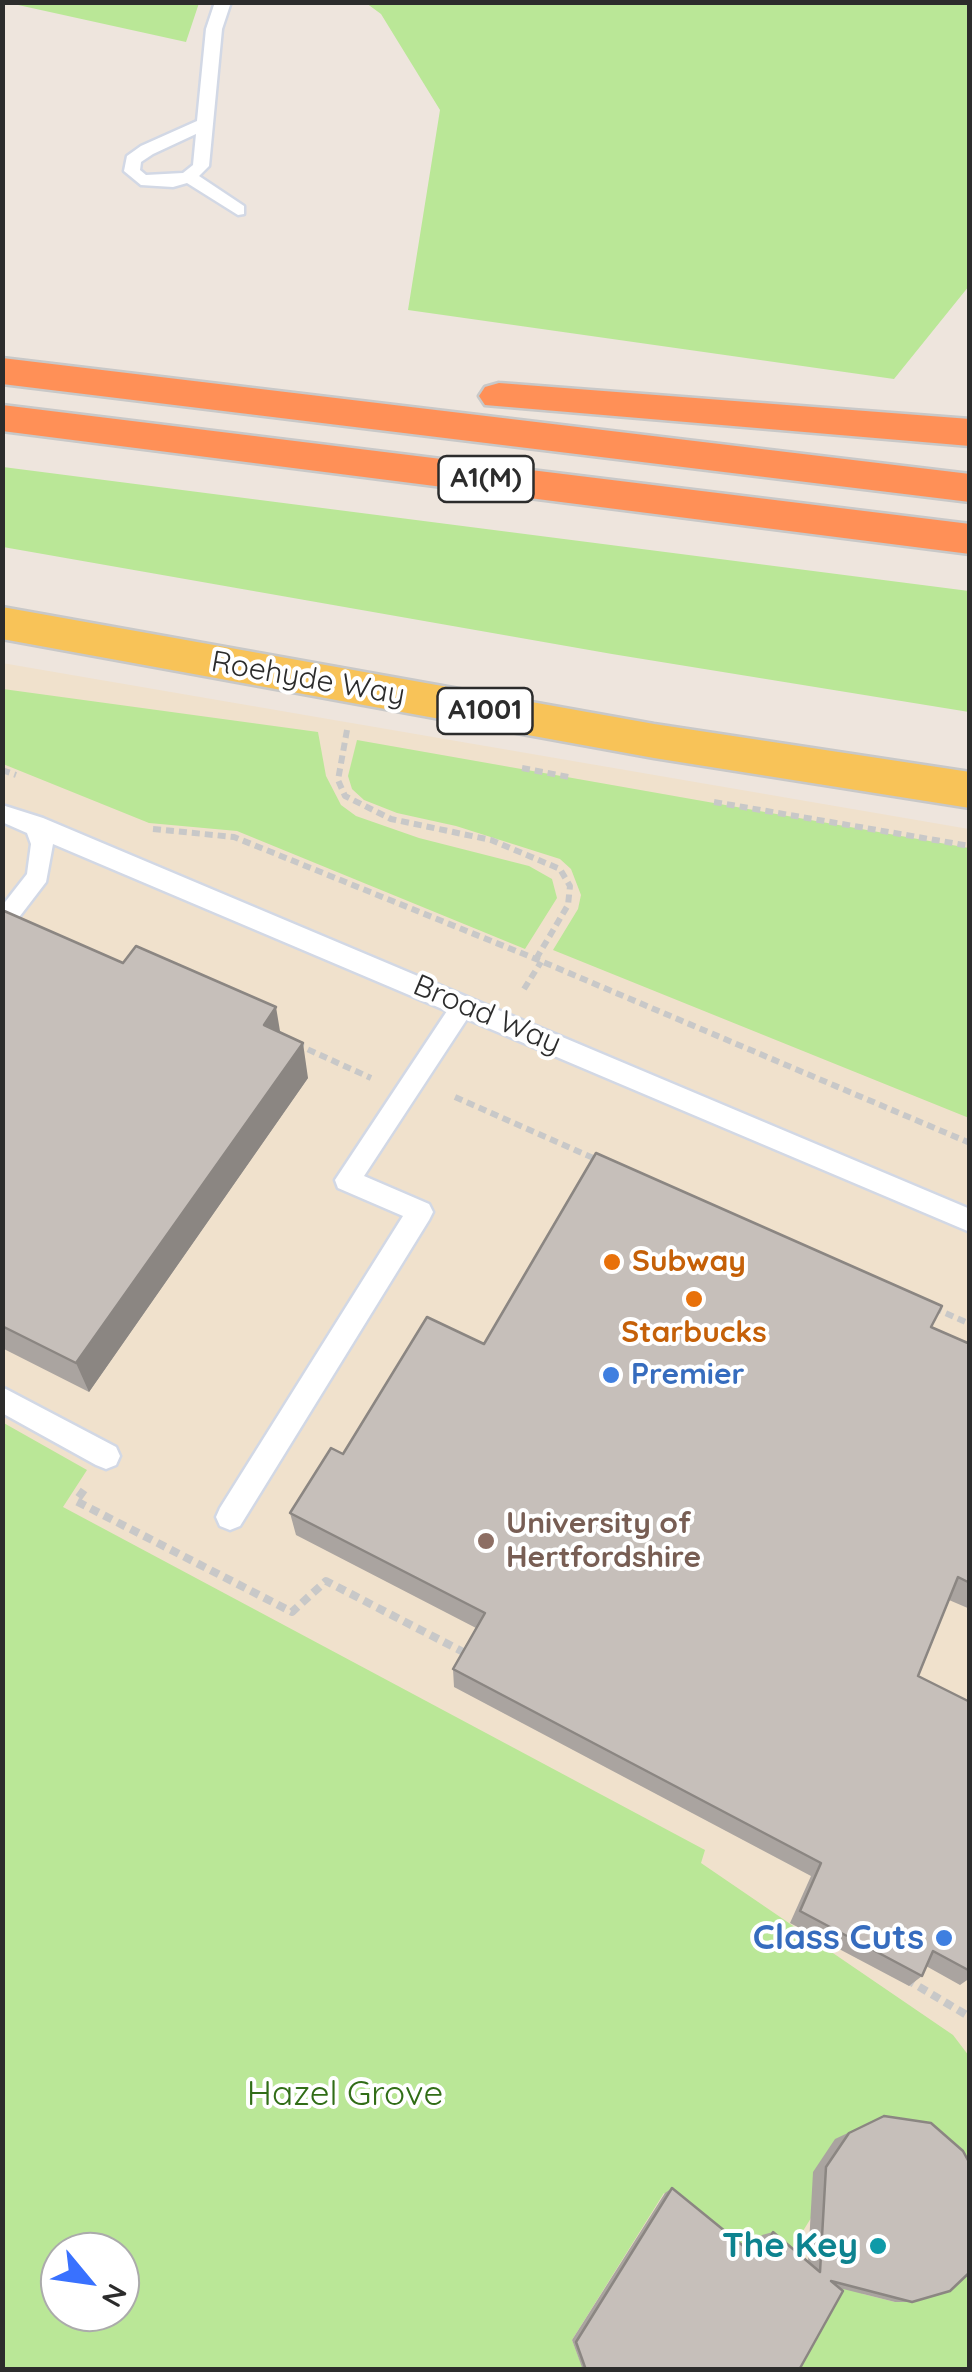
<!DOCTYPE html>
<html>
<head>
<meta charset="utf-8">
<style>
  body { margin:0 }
  #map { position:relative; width:972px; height:2372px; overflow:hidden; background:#eee5dd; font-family:Quicksand,sans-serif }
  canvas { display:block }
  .frame { position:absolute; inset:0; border:5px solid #2c2c2c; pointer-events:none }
  .north { position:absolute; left:40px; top:2232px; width:100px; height:100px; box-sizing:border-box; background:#fff; border:2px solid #ababab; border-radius:50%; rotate:119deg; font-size:28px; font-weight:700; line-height:40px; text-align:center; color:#2c2c2c }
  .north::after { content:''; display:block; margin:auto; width:35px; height:45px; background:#3971ff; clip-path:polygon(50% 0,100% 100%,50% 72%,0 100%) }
</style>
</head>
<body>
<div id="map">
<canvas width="972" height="2372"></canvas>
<div class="frame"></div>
<div class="north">N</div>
</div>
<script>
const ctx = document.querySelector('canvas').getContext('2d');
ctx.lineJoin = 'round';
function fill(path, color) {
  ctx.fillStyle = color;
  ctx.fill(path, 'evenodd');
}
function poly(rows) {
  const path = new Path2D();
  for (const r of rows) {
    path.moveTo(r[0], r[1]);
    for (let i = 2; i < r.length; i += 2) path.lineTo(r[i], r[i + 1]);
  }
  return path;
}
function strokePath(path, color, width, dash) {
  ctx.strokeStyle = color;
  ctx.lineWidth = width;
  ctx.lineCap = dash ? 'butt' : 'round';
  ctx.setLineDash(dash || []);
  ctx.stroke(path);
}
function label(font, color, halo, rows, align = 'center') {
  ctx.font = font + ' Quicksand,sans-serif';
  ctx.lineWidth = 8;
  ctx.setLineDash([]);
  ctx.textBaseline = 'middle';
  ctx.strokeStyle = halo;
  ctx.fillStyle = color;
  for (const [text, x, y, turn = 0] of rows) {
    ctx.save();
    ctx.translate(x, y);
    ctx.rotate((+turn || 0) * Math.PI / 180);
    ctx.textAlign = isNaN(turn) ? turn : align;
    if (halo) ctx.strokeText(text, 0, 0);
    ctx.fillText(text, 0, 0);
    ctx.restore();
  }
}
fill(poly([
  [2,663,969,829,969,2369,3,2369],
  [60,2252,120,2252,120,2312,60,2312]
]), '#f0e1cc');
fill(poly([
  [9,3,199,2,199,3,186,42],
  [366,3,969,3,969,286,894,379,408,310,440,110,381,14],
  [3,467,969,591,969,712,612,654,3,547],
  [3,689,318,732,326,776,341,805,356,816,419,838,529,866,552,879,557,898,525,949,237,831,149,823,3,764],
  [357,740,969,848,969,1118,553,950,578,909,581,895,571,869,560,859,456,826,397,813,364,800,352,789,348,776],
  [2,1422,87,1470,63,1507,705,1850,701,1863,953,2035,969,2056,969,2369,791,2369,839,2274,863,2294,895,2302,931,2292,811,2218,787,2257,747,2260,664,2193,572,2340,583,2369,3,2369],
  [60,2252,120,2252,120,2312,60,2312]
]), '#bae797');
const lane = poly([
  [215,2,231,2,222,29,209,166,199,176,244,206,244,214,238,215,187,183,173,187,141,185,124,171,127,156,141,146,197,121,206,29,215,2],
  [196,134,193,165,183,173,146,175,140,170,141,162,153,154,196,134],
  [2,805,43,818,970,1209,970,1232,467,1019,364,1176,429,1204,433,1212,429,1220,240,1526,230,1530,220,1526,216,1517,220,1508,403,1216,338,1188,335,1180,447,1011,53,844,46,882,10,929,2,932,2,906,27,874,31,844,27,833,2,822,2,805],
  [2,1387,116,1447,120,1456,116,1465,106,1469,96,1465,2,1413,2,1387]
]);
const primary = poly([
  [2,607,654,724,970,772,970,808,654,758,2,639,2,607]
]);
const highway = poly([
  [2,358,970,474,970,502,2,384,2,358],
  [499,383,970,419,970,446,485,405,479,396,485,387,499,383],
  [2,405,970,524,970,554,2,431,2,405]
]);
strokePath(lane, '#d2d8e5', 5);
strokePath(primary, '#c8c8c8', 5);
strokePath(highway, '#c8c8c8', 5);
strokePath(poly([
  [347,730,338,780,345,796,391,819,491,840,560,869,570,886,568,905,536,959],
  [522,768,569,777],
  [2,770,16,775],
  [714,802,970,846],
  [153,829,234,837,536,959,970,1143],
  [524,989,541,962],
  [296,1044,371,1078],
  [455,1097,598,1160],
  [934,1308,970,1324]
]), '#c8c8c8', 6, [8, 5]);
strokePath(poly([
  [84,1490,76,1501,292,1612,326,1581,469,1655],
  [906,1979,970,2017]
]), '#c8c8c8', 8, [9, 6]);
fill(lane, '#fff');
fill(primary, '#f8c358');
fill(highway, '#ff9057');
fill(poly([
  [2,910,280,1032,308,1078,89,1392,2,1348],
  [932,1328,970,1344,970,1609,949,1600,918,1676,970,1702,970,1978,960,1985,926,1966,922,1976,909,1986,790,1923,811,1876,454,1687,453,1669,476,1628,296,1535,290,1513,343,1454,484,1344],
  [884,2116,912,2302,895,2302,839,2288,799,2370,583,2370,572,2340,665,2193,672,2188,751,2253,762,2235,773,2232,808,2262,813,2172,835,2139]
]), '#aaa4a0');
fill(poly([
  [276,1007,282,1043,264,1025],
  [303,1043,308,1078,89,1392,76,1363]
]), '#8b8682');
const building = poly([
  [2,910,123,963,136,946,276,1007,264,1025,303,1043,76,1363,2,1326,2,910],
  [596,1153,942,1306,931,1327,970,1344,970,1583,958,1577,918,1676,970,1702,970,1971,933,1951,922,1976,800,1911,821,1863,453,1669,485,1613,290,1513,331,1448,343,1454,427,1317,484,1344,596,1153],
  [884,2116,931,2123,963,2151,970,2164,970,2272,950,2291,912,2302,831,2281,843,2291,799,2370,586,2370,576,2342,672,2188,758,2258,773,2232,820,2272,826,2167,849,2133,884,2116]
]);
fill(building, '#c6bfba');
strokePath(building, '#8b8682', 2.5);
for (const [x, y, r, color] of [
  [612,1262,10,"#e8710a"],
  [694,1299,10,"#e8710a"],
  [611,1375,10,"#3f7fe0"],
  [486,1541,10,"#8d6e63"],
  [944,1938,10,"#3f7fe0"],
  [878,2246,10,"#0f9aa8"]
]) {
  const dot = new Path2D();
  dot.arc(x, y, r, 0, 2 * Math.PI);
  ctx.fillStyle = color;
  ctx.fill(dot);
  strokePath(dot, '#fff', 4);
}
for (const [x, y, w] of [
  [486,479,95],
  [485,711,95]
]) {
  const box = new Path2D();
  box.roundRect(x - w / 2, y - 23, w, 46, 8);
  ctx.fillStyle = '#fff';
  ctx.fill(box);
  strokePath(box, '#2c2c2c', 2.5);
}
label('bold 28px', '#2c2c2c', null, [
  ["A1(M)",486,479],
  ["A1001",485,711]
]);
label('30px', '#2c2c2c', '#fff', [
  ["Roehyde Way",308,679,10],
  ["Broad Way",487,1015,23]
]);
label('bold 30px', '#c56008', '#fff', [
  ["Subway",632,1262],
  ["Starbucks",694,1333,"center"]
], 'left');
label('bold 30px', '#366cbe', '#fff', [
  ["Premier",631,1375]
], 'left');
label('bold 30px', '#785e54', '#fff', [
  ["University of",506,1524],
  ["Hertfordshire",506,1558]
], 'left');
label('bold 35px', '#366cbe', '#fff', [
  ["Class Cuts",924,1938]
], 'right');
label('35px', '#316d17', '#fff', [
  ["Hazel Grove",345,2094]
]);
label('bold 35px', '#0d838f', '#fff', [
  ["The Key",858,2246]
], 'right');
</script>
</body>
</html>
